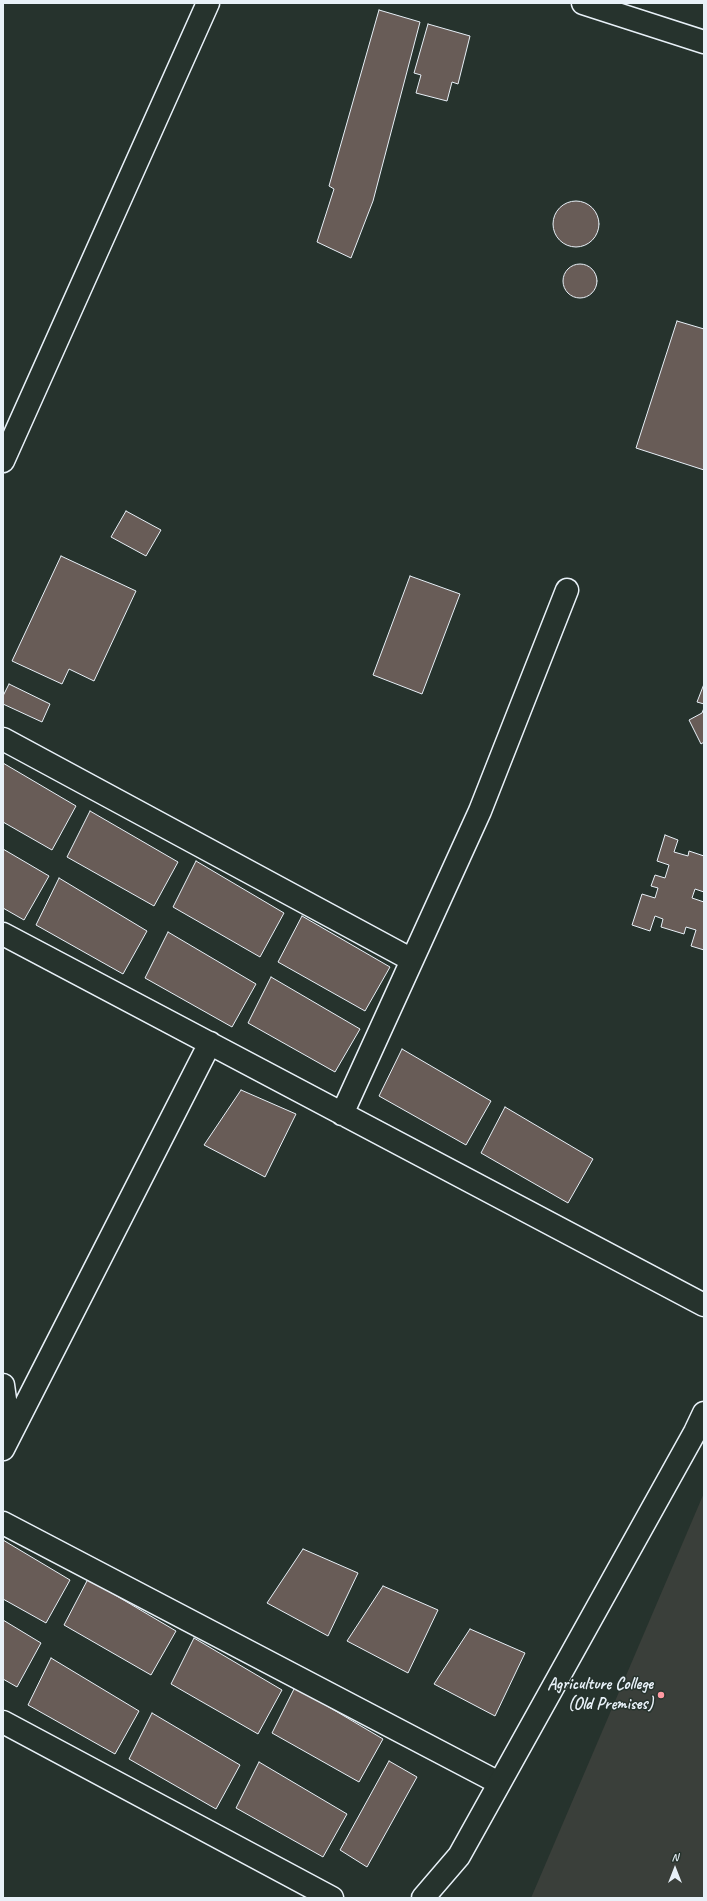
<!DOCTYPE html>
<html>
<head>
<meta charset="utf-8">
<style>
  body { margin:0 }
  #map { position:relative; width:707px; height:1901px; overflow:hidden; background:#26332d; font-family:Caveat,sans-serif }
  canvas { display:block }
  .frame { position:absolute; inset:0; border:4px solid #e8f1f8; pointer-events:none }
  .north { position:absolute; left:655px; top:1849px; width:40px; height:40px; -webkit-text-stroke:3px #26332d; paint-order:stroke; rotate:0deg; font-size:11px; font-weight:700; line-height:16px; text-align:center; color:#e8f1f8 }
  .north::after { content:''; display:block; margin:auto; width:14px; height:18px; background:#e8f1f8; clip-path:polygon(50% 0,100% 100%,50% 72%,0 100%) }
</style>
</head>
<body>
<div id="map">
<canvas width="707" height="1901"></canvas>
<div class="frame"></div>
<div class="north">N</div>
</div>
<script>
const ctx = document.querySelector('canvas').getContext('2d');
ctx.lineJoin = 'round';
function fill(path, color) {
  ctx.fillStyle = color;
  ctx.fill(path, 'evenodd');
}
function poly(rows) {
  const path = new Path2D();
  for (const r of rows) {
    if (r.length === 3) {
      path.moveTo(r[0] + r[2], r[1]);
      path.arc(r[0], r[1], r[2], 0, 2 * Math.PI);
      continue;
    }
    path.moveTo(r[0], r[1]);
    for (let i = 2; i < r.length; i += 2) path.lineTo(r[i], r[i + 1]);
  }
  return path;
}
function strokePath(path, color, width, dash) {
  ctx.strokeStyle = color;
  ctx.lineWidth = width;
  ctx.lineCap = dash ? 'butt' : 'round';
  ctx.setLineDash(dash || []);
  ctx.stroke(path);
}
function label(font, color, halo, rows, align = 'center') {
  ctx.font = font + ' Caveat,sans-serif';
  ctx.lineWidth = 3;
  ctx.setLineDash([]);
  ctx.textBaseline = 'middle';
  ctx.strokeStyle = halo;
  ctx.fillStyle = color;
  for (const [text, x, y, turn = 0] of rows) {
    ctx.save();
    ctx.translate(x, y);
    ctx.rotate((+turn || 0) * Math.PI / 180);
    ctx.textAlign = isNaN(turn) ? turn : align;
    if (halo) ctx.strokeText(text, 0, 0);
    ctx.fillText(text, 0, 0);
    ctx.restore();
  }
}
fill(poly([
  [704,1493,704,1898,531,1898]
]), '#3a3f3a');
const building = poly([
  [379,10,420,22,373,201,351,258,317,242,334,189,329,186,379,10],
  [428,24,470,36,458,84,452,82,447,101,416,93,421,75,414,73,428,24],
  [576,224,23],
  [580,281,17],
  [677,321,704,329,704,470,636,448,677,321],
  [126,511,161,530,146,556,111,537,126,511],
  [61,556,136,591,94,681,69,669,62,684,12,661,61,556],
  [410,576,460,594,422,694,373,675,410,576],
  [9,684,50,704,42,722,3,704,3,696,9,684],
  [704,684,704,704,697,702,704,684],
  [704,708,704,742,701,744,689,720,702,713,704,708],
  [3,763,76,806,52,850,3,822,3,763],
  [90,811,178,862,154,906,67,857,90,811],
  [665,835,678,840,674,852,688,856,689,851,704,856,704,892,695,889,692,898,704,902,704,950,691,946,696,930,686,927,684,934,661,927,663,919,655,916,650,931,632,925,642,894,655,898,658,888,651,886,655,875,665,878,669,865,657,861,665,835],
  [3,849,49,876,24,920,3,908,3,849],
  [196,861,284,913,260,957,173,907,196,861],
  [59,878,147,931,123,974,36,925,59,878],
  [302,916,390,967,365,1011,278,962,302,916],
  [168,932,256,984,232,1027,145,978,168,932],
  [271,977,360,1029,335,1072,248,1023,271,977],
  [402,1049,491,1101,466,1145,379,1096,402,1049],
  [241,1090,296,1114,265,1177,204,1145,241,1090],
  [505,1107,593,1159,568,1203,481,1153,505,1107],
  [3,1540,70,1580,46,1623,3,1599,3,1540],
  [303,1549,358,1573,328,1636,267,1603,303,1549],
  [88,1579,176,1631,151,1675,64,1625,88,1579],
  [383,1586,438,1610,408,1673,347,1641,383,1586],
  [3,1620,41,1643,17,1687,3,1679,3,1620],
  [470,1629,525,1653,495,1716,434,1684,470,1629],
  [194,1638,282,1690,258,1734,171,1684,194,1638],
  [51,1658,139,1711,115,1754,28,1705,51,1658],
  [295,1687,383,1739,359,1782,272,1733,295,1687],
  [152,1713,240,1765,216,1809,129,1759,152,1713],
  [389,1761,417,1777,367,1867,340,1850,389,1761],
  [259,1762,347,1814,323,1857,236,1808,259,1762]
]);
fill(building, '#685c57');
strokePath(building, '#e8f1f8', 1);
const minor = poly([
  [3,461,208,3],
  [3,739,412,960],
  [3,934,704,1305],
  [342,1114,480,811,567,590],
  [3,1385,10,1435],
  [3,1449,210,1043],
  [3,1523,499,1783],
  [3,1722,332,1898]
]);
const tertiary = poly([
  [423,1898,459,1856,695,1432,704,1413]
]);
const secondary = poly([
  [583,3,704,42]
]);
strokePath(minor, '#e8f1f8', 25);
strokePath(tertiary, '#e8f1f8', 25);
strokePath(secondary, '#e8f1f8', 25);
strokePath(minor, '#26332d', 22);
strokePath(tertiary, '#26332d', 22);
strokePath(secondary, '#26332d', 22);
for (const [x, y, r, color] of [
  [661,1695,4,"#ff9aa2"]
]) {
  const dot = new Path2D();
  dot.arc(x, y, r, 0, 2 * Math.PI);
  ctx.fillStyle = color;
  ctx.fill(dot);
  strokePath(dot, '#26332d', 1.5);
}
label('bold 17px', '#e8f1f8', '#26332d', [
  ["Agriculture College",653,1685],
  ["(Old Premises)",653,1705]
], 'right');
</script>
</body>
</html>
